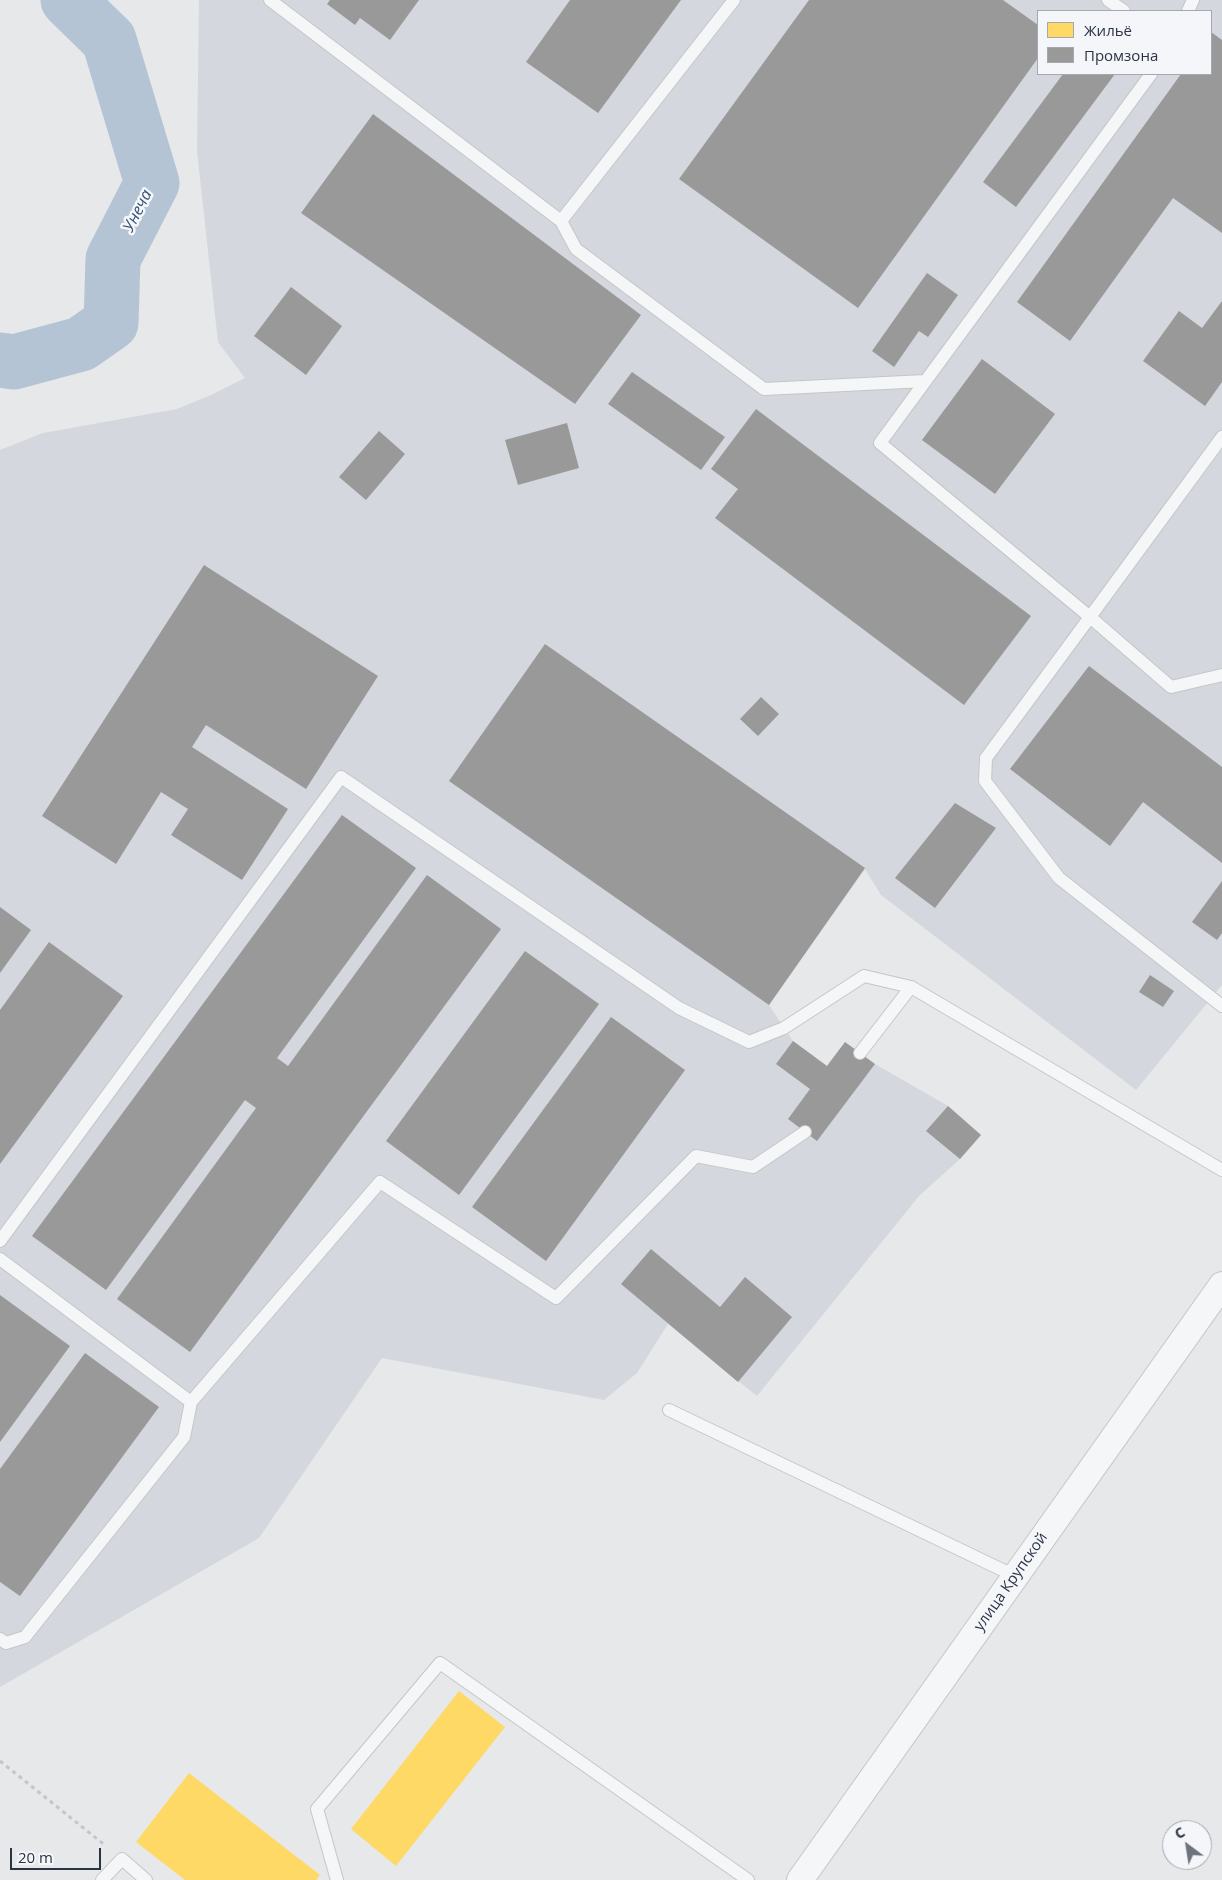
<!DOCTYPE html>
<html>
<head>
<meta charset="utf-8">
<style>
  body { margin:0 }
  #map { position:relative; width:1222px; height:1880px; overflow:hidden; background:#e6e8ea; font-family:"Open Sans",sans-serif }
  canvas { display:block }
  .legend { position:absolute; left:1037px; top:10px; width:175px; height:65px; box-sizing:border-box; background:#f4f6f9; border:1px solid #a4a8b1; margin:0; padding:6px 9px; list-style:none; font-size:15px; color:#2b3445 }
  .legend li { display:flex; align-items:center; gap:10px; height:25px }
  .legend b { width:25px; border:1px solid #a4a8b1 }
  .north { position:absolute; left:1162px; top:1820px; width:50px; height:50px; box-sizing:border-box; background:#f4f6f9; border:1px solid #a4a8b1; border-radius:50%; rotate:329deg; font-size:14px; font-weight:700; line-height:20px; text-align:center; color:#2b3445 }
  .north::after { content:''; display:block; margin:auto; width:18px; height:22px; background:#6c737f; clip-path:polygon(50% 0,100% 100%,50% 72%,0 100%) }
  .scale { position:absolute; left:10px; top:1848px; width:91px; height:22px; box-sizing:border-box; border:2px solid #2b3445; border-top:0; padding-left:6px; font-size:15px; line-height:18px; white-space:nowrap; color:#2b3445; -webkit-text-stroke:4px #f4f6f9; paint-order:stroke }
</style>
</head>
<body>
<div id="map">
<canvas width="1222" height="1880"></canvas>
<ul class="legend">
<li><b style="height:14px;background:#ffd966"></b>Жильё</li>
<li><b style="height:14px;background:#999"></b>Промзона</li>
</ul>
<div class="north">С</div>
<div class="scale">20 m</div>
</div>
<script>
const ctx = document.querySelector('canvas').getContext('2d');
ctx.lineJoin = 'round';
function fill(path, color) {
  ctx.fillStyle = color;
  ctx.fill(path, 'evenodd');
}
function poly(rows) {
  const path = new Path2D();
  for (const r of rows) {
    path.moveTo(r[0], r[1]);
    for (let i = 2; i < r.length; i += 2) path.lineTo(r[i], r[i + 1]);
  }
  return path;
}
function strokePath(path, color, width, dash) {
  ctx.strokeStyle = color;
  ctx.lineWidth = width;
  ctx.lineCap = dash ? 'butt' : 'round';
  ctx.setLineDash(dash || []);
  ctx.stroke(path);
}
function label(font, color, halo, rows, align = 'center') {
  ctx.font = font + ' "Open Sans",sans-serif';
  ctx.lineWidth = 5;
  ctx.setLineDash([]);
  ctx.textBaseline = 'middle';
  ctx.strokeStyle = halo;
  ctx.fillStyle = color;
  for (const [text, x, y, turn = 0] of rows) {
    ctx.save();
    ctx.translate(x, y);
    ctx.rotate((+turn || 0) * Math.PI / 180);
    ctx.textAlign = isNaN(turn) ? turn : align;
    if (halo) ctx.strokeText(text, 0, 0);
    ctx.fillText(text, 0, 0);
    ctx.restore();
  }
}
fill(poly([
  [199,0,1222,0,1222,985,1136,1090,881,895,865,869,769,1005,793,1041,827,1066,845,1042,875,1064,948,1106,981,1135,960,1159,919,1196,757,1396,668,1324,637,1373,604,1400,382,1358,259,1538,0,1687,0,450,43,433,177,409,211,395,245,378,218,342,197,151],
  [1038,11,1211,11,1211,74,1038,74]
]), '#d4d7dd');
fill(poly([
  [459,1691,505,1727,396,1866,351,1829],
  [189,1773,320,1875,316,1880,185,1880,136,1842]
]), '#ffd966');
fill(poly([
  [330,0,419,0,390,40,360,18,355,25,327,4],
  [570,0,681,0,598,113,526,62],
  [809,0,1003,0,1038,25,1038,58,858,308,679,179],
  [1211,32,1222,40,1222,233,1173,198,1070,341,1017,302,1181,74,1211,74],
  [1063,74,1115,74,1016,207,983,182],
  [373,114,641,315,575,404,301,213],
  [927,273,958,295,928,337,919,331,894,367,872,351],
  [291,287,342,326,306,375,254,336],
  [1222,301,1222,382,1205,406,1143,361,1179,311,1202,328],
  [982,359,1055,414,995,494,922,440],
  [632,372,725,437,701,470,608,404],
  [756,409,1031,616,964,705,715,518,738,489,711,469],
  [567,423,579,468,518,485,505,440],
  [379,431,405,454,366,500,339,477],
  [204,565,378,676,306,789,206,725,192,747,288,809,242,880,171,835,188,809,161,792,116,864,42,816],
  [545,644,865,868,769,1005,449,781],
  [1089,666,1222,767,1222,863,1143,802,1110,846,1010,769],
  [761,697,779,714,758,736,740,719],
  [955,803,996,828,935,908,895,878],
  [342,815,416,868,277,1058,288,1066,427,875,501,929,190,1352,117,1299,256,1108,245,1100,106,1290,32,1236],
  [1222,881,1222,933,1217,940,1192,922],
  [0,907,31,930,0,973],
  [49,942,123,996,0,1164,0,1010],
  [525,951,599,1004,459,1195,386,1141],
  [1150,975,1174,991,1163,1007,1139,992],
  [611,1017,685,1070,546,1261,472,1207],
  [793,1041,827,1066,845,1042,875,1064,817,1141,788,1119,810,1089,776,1064],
  [948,1106,981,1135,960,1159,926,1131],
  [651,1249,720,1307,745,1277,792,1317,738,1382,621,1284],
  [0,1295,70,1346,0,1442],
  [85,1353,159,1407,20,1596,0,1582,0,1469]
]), '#999');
strokePath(poly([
  [0,360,14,362,81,344,111,323,113,259,152,183,109,40,68,0]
]), '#b4c4d5', 55);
const service = poly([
  [270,0,561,221],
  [734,0,561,221,576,249,764,389,925,381],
  [1108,0,1124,11],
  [1188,11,1193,0],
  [1151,74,880,443,1090,617,986,758,985,781,1059,878,1222,1006],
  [1222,437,1090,617,1171,687,1222,675],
  [860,1053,911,987],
  [0,1241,341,777,679,1008,749,1042,784,1028,864,976,911,987,1222,1170],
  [0,1259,191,1402,380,1182,556,1298,696,1156,753,1167,805,1132],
  [669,1410,1015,1576],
  [0,1639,6,1643,25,1637,184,1437,191,1402],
  [102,1880,122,1859,146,1880],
  [337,1880,317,1809,440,1663,748,1880]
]);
const minor = poly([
  [800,1880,1222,1285]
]);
strokePath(service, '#c4c6c8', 14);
strokePath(minor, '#c4c6c8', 28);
strokePath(poly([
  [0,1761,106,1846]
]), '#c5c6ca', 3, [4, 4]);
strokePath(service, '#f5f6f7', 12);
strokePath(minor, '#f5f6f7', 26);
label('15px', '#2b3445', '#f4f6f9', [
  ["улица Крупской",1011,1582,-55]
]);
label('italic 16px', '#34527a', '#f4f6f9', [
  ["Унеча",138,211,-63]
]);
</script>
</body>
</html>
